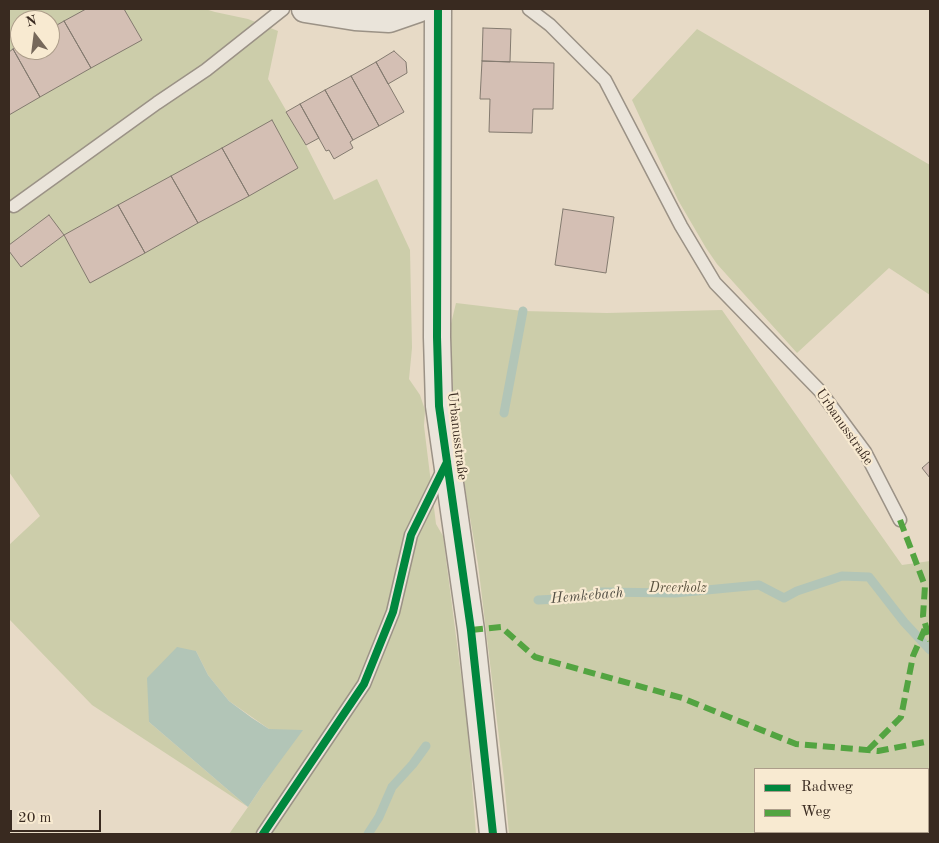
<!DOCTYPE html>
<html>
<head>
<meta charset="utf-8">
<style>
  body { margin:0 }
  #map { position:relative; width:939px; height:843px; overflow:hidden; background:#e7dac6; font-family:"Old Standard TT",serif }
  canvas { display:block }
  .frame { position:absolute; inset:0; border:10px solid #392a20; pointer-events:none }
  .legend { position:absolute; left:754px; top:768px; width:175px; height:65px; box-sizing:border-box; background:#f8ead1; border:1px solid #ac9d8a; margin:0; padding:6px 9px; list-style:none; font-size:15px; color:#392a20 }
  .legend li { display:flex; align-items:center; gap:10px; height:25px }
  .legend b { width:25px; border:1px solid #ac9d8a }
  .north { position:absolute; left:10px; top:10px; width:50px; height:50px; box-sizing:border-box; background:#f8ead1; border:1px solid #ac9d8a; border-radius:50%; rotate:345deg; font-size:14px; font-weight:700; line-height:20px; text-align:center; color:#392a20 }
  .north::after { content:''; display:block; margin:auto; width:18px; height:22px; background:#76685a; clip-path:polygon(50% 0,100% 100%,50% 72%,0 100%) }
  .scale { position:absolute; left:10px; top:810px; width:91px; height:22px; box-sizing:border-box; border:2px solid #392a20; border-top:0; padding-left:6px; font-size:15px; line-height:18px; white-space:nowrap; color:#392a20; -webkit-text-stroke:4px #f8ead1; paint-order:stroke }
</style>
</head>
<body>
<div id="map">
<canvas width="939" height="843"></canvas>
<div class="frame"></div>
<ul class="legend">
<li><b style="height:6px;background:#00873e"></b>Radweg</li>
<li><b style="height:6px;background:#53a441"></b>Weg</li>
</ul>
<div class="north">N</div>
<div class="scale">20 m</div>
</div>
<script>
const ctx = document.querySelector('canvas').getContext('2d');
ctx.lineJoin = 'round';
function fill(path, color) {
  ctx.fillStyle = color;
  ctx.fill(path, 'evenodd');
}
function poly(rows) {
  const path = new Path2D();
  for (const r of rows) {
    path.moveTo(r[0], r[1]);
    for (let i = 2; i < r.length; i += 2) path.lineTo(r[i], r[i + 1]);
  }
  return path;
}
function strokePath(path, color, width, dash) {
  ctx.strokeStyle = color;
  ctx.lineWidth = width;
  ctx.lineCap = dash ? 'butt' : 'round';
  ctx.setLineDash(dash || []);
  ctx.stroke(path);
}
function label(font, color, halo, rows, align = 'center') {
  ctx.font = font + ' "Old Standard TT",serif';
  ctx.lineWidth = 4.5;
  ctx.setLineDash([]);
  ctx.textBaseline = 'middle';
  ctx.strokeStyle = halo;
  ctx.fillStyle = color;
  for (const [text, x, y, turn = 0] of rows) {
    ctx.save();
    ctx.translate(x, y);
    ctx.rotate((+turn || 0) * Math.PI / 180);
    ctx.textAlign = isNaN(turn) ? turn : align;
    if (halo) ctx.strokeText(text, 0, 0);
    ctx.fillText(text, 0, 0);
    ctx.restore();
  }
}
fill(poly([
  [9,9,205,9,215,12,248,19,278,31,268,79,306,145,334,200,377,179,410,250,412,348,409,379,420,395,425,410,424,426,436,524,443,536,467,721,476,834,229,834,248,807,92,705,9,619,9,545,40,516,9,472],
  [20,20,50,20,50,50,20,50],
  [196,651,208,675,229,701,269,729,264,783,248,807,149,722],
  [697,29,930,165,930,295,889,268,797,353,717,264,706,248,678,200,632,100],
  [456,303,523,311,607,313,722,310,902,565,930,561,930,834,509,834,504,779,478,564,467,500,454,409,450,328],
  [755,769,928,769,928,832,755,832]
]), '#cccdaa');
fill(poly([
  [177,647,196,651,208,675,229,701,252,718,269,729,303,730,264,783,248,807,149,722,147,678]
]), '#b2c5b7');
strokePath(poly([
  [504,413,523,311],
  [538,600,579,598,601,592,675,593,759,585,784,598,797,591,842,576,869,577,904,622,930,650],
  [368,834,379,817,392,787,413,764,426,746]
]), '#b2c5b7', 9);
const building = poly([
  [86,9,124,9,142,40,91,68,64,21,86,9],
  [64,21,91,68,40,97,13,49,20,46,20,50,50,50,50,29,64,21],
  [483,28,511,29,510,62,482,61,483,28],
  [13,49,40,97,9,115,9,52,13,49],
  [394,51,406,62,407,73,388,84,376,62,394,51],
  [482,61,554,63,553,109,533,109,532,133,489,132,490,99,480,99,482,61],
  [376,62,404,112,379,126,351,76,376,62],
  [351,76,379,126,353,140,325,90,351,76],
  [325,90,353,140,350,142,353,148,334,159,329,150,326,151,300,104,325,90],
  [300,104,319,138,306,145,286,112,300,104],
  [272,120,298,168,249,196,222,148,272,120],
  [222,148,249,196,198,223,171,176,222,148],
  [171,176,198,223,145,253,118,205,171,176],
  [118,205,145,253,90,283,64,235,118,205],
  [563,209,614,217,606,273,555,265,563,209],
  [49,215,64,235,21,267,9,251,9,245,49,215],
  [930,461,930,478,922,468,930,461]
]);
fill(building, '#d4bfb4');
strokePath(building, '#837a6f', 1);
const lane = poly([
  [529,9,550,25,605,80,681,226,715,283,820,391,865,452,900,520],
  [14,206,157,103,206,70,283,9],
  [263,834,364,684,393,612,411,535,444,468]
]);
const street = poly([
  [305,9,355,17,389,19,418,9],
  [438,9,437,337,439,406,471,630,493,834]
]);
strokePath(lane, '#9b9286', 15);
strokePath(street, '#9b9286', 29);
strokePath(lane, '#eae4da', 12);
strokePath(street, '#eae4da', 26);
strokePath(poly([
  [900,520,925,586,923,616,930,641],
  [471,630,501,627,535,657,682,698,796,744,878,751,930,741],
  [868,750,901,717,913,656,926,626]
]), '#53a441', 6, [12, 6]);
strokePath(poly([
  [438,9,437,337,439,406,471,630,493,834],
  [263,834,364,684,393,612,411,535,447,462]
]), '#00873e', 8);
label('14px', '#392a20', '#f8ead1', [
  ["Urbanusstraße",844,427,55],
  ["Urbanusstraße",457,436,83]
]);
label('italic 14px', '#58503d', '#f8ead1', [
  ["Dreerholz",678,588]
]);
label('italic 15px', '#524e44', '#f8ead1', [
  ["Hemkebach",587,596,-5]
]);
</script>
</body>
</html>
